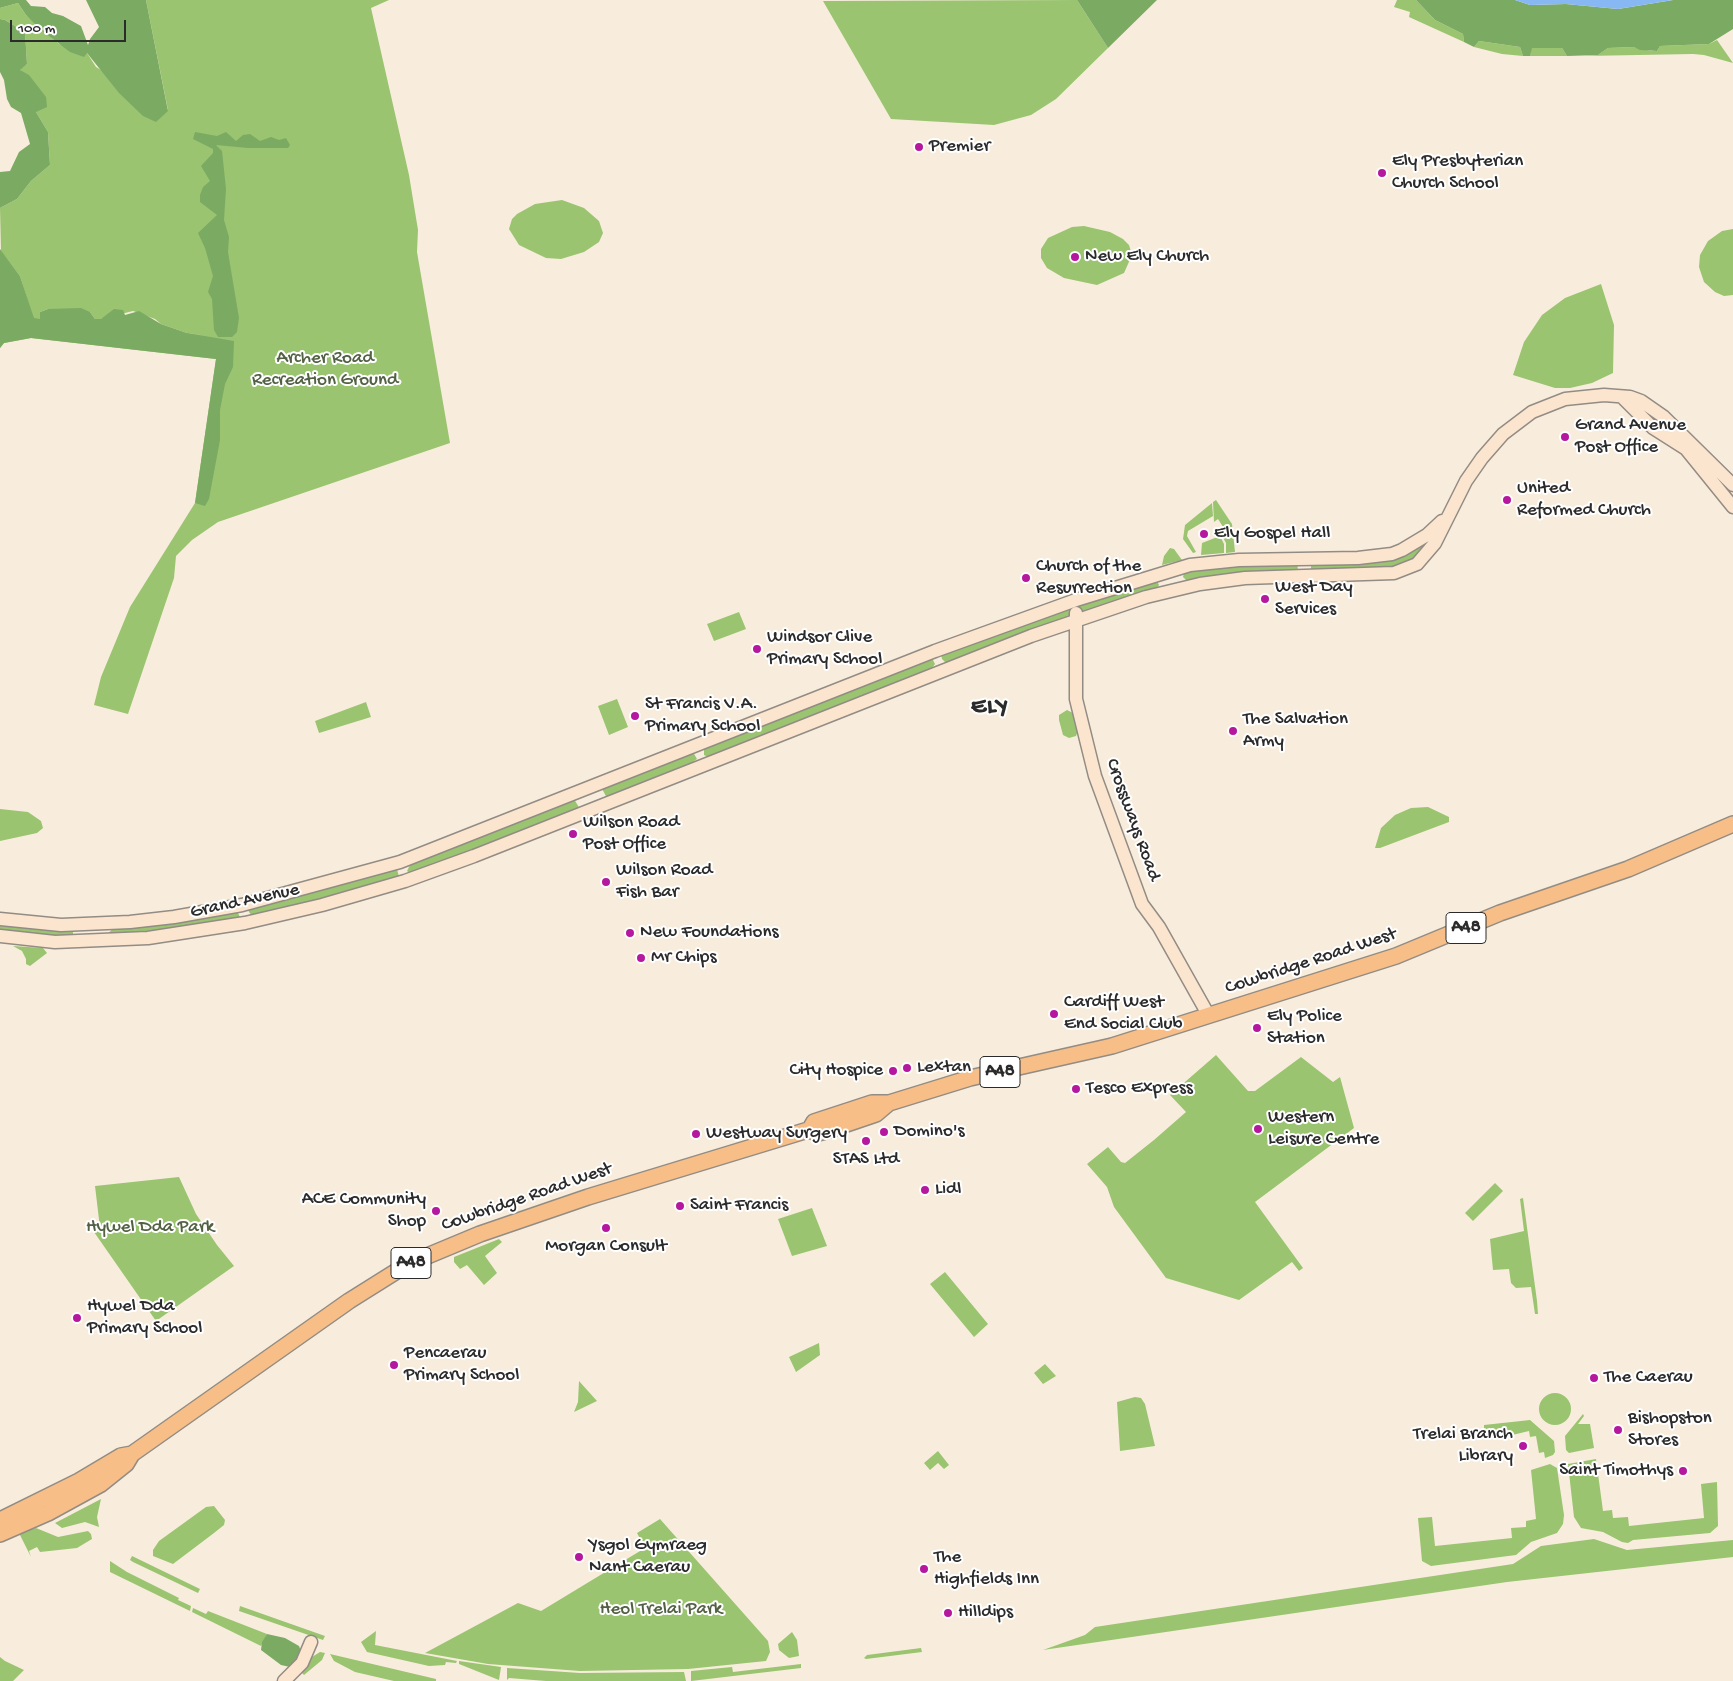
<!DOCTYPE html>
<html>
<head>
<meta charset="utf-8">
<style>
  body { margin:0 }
  #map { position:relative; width:1733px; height:1681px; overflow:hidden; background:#f8eddd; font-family:"Gochi Hand",sans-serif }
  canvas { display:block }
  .scale { position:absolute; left:10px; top:20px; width:116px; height:22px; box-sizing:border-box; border:2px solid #2b2b2b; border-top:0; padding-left:6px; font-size:15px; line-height:18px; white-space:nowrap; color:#2b2b2b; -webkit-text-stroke:4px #fff; paint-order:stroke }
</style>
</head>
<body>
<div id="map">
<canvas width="1733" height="1681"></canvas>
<div class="scale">100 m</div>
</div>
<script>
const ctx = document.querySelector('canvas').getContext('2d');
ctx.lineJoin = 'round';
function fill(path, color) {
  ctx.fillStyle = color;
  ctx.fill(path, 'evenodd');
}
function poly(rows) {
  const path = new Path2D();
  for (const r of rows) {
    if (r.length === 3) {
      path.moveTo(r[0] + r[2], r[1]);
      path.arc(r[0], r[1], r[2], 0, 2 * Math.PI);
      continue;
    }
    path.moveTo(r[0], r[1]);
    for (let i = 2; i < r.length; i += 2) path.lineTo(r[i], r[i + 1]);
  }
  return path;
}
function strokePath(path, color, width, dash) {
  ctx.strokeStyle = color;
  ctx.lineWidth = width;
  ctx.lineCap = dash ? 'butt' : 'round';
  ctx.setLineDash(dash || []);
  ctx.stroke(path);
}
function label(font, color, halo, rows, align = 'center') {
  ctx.font = font + ' "Gochi Hand",sans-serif';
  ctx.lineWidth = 4;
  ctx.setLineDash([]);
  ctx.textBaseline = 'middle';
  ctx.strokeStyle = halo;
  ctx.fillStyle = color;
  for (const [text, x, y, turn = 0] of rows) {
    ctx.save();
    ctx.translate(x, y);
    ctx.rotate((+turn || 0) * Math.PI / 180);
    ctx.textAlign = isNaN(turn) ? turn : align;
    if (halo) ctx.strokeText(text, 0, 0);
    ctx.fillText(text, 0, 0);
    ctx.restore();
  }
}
fill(poly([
  [146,0,389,0,371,8,409,175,418,230,417,252,450,443,218,522,192,540,176,556,174,578,128,714,94,705,101,677,130,607,195,503,216,359,31,338,4,343,0,348,0,261,33,317,20,276,1,251,0,208,17,199,31,181,50,165,48,132,36,112,20,69,27,64,25,32,5,20,0,19,0,8,18,3,26,15,59,44,87,53,96,67,168,110],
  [48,309,90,312,95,319,101,319,133,311,155,319,161,324,187,333,206,336,40,312],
  [1077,0,1108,48,1056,99,1031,115,994,125,891,119,823,1],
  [1397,0,1416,0,1435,20,1463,34,1464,42,1409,17,1410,12,1394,7],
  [1717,40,1733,63,1704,55,1693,54,1584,56,1598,55,1608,48,1634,47,1651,51,1657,51,1660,46,1709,44],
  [1479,41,1520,47,1523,56,1502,54,1474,47],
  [1531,48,1562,48,1567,56,1530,56],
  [562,200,584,208,599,221,603,233,599,242,584,252,561,259,546,258,519,245,509,229,512,219,517,214,535,204],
  [1084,226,1110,232,1123,239,1129,245,1132,255,1124,273,1097,285,1064,278,1047,268,1041,258,1041,249,1048,238,1072,227],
  [1733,229,1733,295,1724,296,1715,292,1704,282,1699,267,1700,255,1708,241,1722,231],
  [1601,284,1614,325,1613,373,1592,383,1570,388,1555,388,1513,375,1524,342,1542,315,1565,298],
  [1216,500,1232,524,1235,552,1226,553,1226,543,1221,534,1225,530,1218,519,1214,522,1213,502],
  [1212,503,1213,516,1188,531,1187,536,1196,552,1193,553,1183,539,1185,525],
  [1434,535,1418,555,1399,567,1312,571,1311,569,1311,565,1367,560],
  [1220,536,1224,544,1224,553,1201,555,1202,543],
  [1170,548,1174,549,1182,560,1162,565,1164,556],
  [1297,563,1298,570,1187,581,1183,577,1184,573,1195,568],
  [1156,579,1159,585,1156,590,1084,612,1080,609,1080,604],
  [1070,609,1071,617,953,661,946,663,942,659,941,654],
  [739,612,746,629,714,641,707,624],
  [932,658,935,664,932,668,708,757,704,755,704,747],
  [617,699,628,727,609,735,598,706],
  [366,702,371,717,319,733,315,721],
  [1067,710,1073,713,1078,731,1076,736,1069,738,1063,735,1059,720,1059,715],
  [693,752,697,759,687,766,607,798,601,787],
  [574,799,580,809,411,874,407,871,411,863],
  [1428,807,1449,817,1449,822,1380,848,1375,848,1381,828,1395,815,1411,808],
  [0,809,28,812,41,821,43,828,37,833,0,841],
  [397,869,399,877,343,895,252,916,249,912,248,909],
  [237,911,240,917,237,922,105,937,116,925],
  [0,921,73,927,73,939,0,934],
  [13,946,43,948,47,953,30,966,26,964,26,959,22,951],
  [1216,1055,1248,1091,1255,1091,1301,1057,1333,1082,1340,1077,1354,1128,1255,1202,1303,1268,1299,1271,1292,1262,1239,1300,1166,1278,1114,1207,1107,1187,1087,1164,1108,1147,1121,1162,1125,1163,1154,1140,1186,1112,1170,1095],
  [179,1177,196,1214,217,1245,234,1266,156,1321,94,1232,100,1228,95,1186],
  [1495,1183,1503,1191,1473,1221,1465,1213],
  [1523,1198,1537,1301,1538,1314,1535,1314,1531,1287,1516,1288,1511,1283,1509,1269,1493,1270,1490,1239,1524,1231,1520,1199],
  [812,1208,827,1246,792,1256,778,1219],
  [499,1239,502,1242,485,1256,497,1273,484,1285,467,1265,460,1269,454,1262,454,1257],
  [945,1272,988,1324,974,1337,930,1284],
  [819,1343,820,1355,796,1372,789,1357],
  [1045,1364,1056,1376,1043,1384,1034,1373],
  [579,1381,597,1401,574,1412,578,1402],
  [1555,1409,16],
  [1135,1397,1141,1398,1145,1404,1155,1446,1120,1451,1117,1402],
  [1583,1414,1584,1416,1578,1424,1590,1424,1594,1448,1569,1453,1566,1450,1565,1436],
  [1530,1420,1554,1441,1555,1452,1553,1455,1545,1458,1544,1452,1539,1453,1536,1436,1530,1437,1529,1431,1508,1436,1508,1438,1504,1439,1503,1430,1484,1433,1484,1425],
  [938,1451,949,1465,944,1469,938,1463,930,1470,924,1463],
  [1596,1459,1603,1511,1612,1510,1613,1518,1628,1517,1629,1526,1704,1518,1701,1484,1717,1482,1718,1526,1710,1533,1633,1540,1628,1543,1622,1542,1603,1532,1581,1528,1574,1517,1568,1464],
  [1550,1464,1557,1468,1564,1515,1563,1524,1557,1533,1531,1542,1516,1555,1431,1566,1422,1561,1418,1518,1432,1517,1435,1546,1512,1538,1511,1528,1526,1527,1526,1521,1536,1519,1531,1470],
  [101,1499,97,1517,99,1527,85,1522,62,1528,55,1523],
  [214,1506,225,1520,224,1525,214,1533,173,1564,153,1556,153,1550,159,1541,206,1507],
  [660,1519,768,1641,770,1652,766,1661,688,1669,580,1671,488,1664,425,1653,518,1603,541,1611,645,1548,637,1533],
  [36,1528,58,1537,88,1531,91,1534,92,1539,77,1548,40,1552,37,1547,29,1551,31,1557,19,1533],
  [1594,1539,1627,1550,1733,1540,1733,1557,1507,1582,1043,1650,1085,1635,1095,1627,1513,1564,1541,1546],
  [132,1556,200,1589,198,1593,133,1562,130,1560],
  [110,1561,127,1572,179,1598,178,1600,191,1606,190,1611,110,1572],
  [240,1606,325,1636,323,1640,239,1611],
  [193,1608,206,1614,208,1611,267,1634,261,1646,192,1612],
  [376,1631,375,1645,457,1661,456,1663,446,1662,445,1665,429,1666,367,1652,361,1642],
  [792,1632,797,1640,799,1656,789,1658,779,1650,778,1644],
  [921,1648,922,1652,866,1659,864,1658,867,1655],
  [320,1652,325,1653,322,1660,304,1675,302,1673,312,1657],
  [330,1654,436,1679,436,1681,394,1681,355,1672,334,1661],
  [0,1657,5,1661,24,1670,13,1681,0,1681],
  [459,1661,501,1667,499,1680,459,1664],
  [801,1664,801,1668,691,1681,691,1671,732,1667,733,1672],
  [507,1668,580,1673,684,1672,686,1681,546,1681,509,1678,507,1680]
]), '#9ac470');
fill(poly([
  [0,0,26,0,31,6,45,7,52,13,63,16,81,26,88,45,90,39,99,27,86,0,146,0,168,111,156,122,143,116,119,93,87,53,84,57,70,52,41,30,26,15,18,3,0,8],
  [1077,0,1157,0,1108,48],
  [1416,0,1515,0,1530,5,1566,4,1618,9,1673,0,1733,0,1733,29,1709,44,1660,46,1657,51,1640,50,1634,47,1608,48,1598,55,1567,56,1562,48,1532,48,1530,56,1523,56,1520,47,1479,41,1474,47,1464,42,1463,34,1435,20],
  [0,19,5,20,25,32,27,64,20,70,29,75,46,97,47,107,36,112,48,132,50,165,31,181,17,199,0,208,0,172,10,171,19,152,30,144,21,113,11,107,7,99,4,80,0,72],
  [195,132,217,136,226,132,236,141,243,135,250,134,260,141,271,137,279,140,286,138,290,145,288,148,248,148,216,145,222,151,226,189,224,220,229,237,228,252,239,318,237,332,232,337,218,337,214,330,212,299,208,292,213,276,205,248,198,233,217,215,200,202,200,195,203,187,210,181,201,166,213,153,213,149,193,139],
  [0,249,20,276,34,318,40,319,40,312,48,309,81,308,90,312,95,319,101,319,114,309,123,310,125,315,139,311,161,324,187,333,234,341,233,367,225,384,220,410,220,440,209,499,205,506,195,503,216,359,31,338,4,343,0,348],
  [267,1634,285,1638,299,1646,302,1654,290,1667,281,1665,261,1650,262,1642]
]), '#7baa62');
fill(poly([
  [1515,0,1673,0,1618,9,1566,4,1530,5]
]), '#87b8f3');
const secondary = poly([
  [1623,398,1653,428,1686,449,1733,507],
  [1076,613,1076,699,1095,776,1142,904,1159,927,1209,1016],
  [0,919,61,925,130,922,174,917,242,905,400,862,935,651,1076,600,1190,565,1239,560,1358,558,1392,554,1402,550,1427,535,1442,521],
  [0,936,55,942,148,938,245,923,322,905,405,881,474,856,1031,636,1146,597,1200,584,1245,578,1394,573,1417,564,1435,543,1466,481,1482,458,1503,434,1532,412,1565,399,1604,395,1630,397,1641,401,1664,417,1733,485],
  [284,1681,302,1663,311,1642]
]);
const highway = poly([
  [810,1129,814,1122,872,1103,889,1103,970,1078,1112,1046,1396,956,1500,913,1628,869,1733,824],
  [0,1520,79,1481,121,1456,132,1454],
  [0,1534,48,1513,101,1484,126,1464,132,1454,349,1301,408,1264,480,1234,588,1197,808,1130,818,1133,829,1130,876,1114,889,1103]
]);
strokePath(secondary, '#928c84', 15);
strokePath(highway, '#928c84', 18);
strokePath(secondary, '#fce5cf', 12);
strokePath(highway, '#f7be88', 15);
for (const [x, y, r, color] of [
  [919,147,5,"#b5179e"],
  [1382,173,5,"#b5179e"],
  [1075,257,5,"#b5179e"],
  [1565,437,5,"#b5179e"],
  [1507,500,5,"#b5179e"],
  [1204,534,5,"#b5179e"],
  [1026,578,5,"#b5179e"],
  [1265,599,5,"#b5179e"],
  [757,649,5,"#b5179e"],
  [635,716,5,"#b5179e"],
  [1233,731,5,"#b5179e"],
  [573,834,5,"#b5179e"],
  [606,882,5,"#b5179e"],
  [630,933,5,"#b5179e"],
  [641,958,5,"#b5179e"],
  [1054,1014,5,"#b5179e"],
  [1257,1028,5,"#b5179e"],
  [907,1068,5,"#b5179e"],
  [893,1071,5,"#b5179e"],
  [1076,1089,5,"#b5179e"],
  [1258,1129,5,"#b5179e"],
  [884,1132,5,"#b5179e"],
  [696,1134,5,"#b5179e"],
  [866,1141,5,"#b5179e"],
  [925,1190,5,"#b5179e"],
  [680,1206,5,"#b5179e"],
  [436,1211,5,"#b5179e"],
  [606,1228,5,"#b5179e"],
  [77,1318,5,"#b5179e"],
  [394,1365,5,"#b5179e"],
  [1594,1378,5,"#b5179e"],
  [1618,1430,5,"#b5179e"],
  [1523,1446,5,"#b5179e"],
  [1683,1471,5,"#b5179e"],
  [579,1557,5,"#b5179e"],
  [924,1569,5,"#b5179e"],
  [948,1613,5,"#b5179e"]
]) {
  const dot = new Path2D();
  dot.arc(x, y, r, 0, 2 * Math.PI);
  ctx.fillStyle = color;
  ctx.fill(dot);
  strokePath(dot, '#fff', 2);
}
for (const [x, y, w] of [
  [1466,928,40],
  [1000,1072,40],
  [411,1263,40]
]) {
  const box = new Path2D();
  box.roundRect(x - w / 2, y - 15.5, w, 31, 4);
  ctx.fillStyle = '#fff';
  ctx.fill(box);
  strokePath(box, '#2b2b2b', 1);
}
label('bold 18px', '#2b2b2b', null, [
  ["A48",1466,928],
  ["A48",1000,1072],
  ["A48",411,1263]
]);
label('19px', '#2b2b2b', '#fff', [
  ["Premier",929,147],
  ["Ely Presbyterian",1392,162],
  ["Church School",1392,184],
  ["New Ely Church",1085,257],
  ["Grand Avenue",1575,426],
  ["Post Office",1575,448],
  ["United",1517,489],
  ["Reformed Church",1517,511],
  ["Ely Gospel Hall",1214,534],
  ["Church of the",1036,567],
  ["Resurrection",1036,589],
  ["West Day",1275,588],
  ["Services",1275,610],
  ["Windsor Clive",767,638],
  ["Primary School",767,660],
  ["St Francis V.A.",645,705],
  ["Primary School",645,727],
  ["The Salvation",1243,720],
  ["Army",1243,742],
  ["Wilson Road",583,823],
  ["Post Office",583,845],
  ["Wilson Road",616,871],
  ["Fish Bar",616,893],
  ["New Foundations",640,933],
  ["Mr Chips",651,958],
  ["Cardiff West",1064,1003],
  ["End Social Club",1064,1025],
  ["Ely Police",1267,1017],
  ["Station",1267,1039],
  ["Lextan",917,1068],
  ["City Hospice",883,1071,"right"],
  ["Tesco Express",1086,1089],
  ["Western",1268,1118],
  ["Leisure Centre",1268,1140],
  ["Domino's",894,1132],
  ["Westway Surgery",706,1134],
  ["STAS Ltd",866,1160,"center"],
  ["Lidl",935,1190],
  ["ACE Community",426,1200,"right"],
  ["Shop",426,1222,"right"],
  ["Saint Francis",690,1206],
  ["Morgan Consult",606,1247,"center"],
  ["Hywel Dda",87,1307],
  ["Primary School",87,1329],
  ["Pencaerau",404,1354],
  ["Primary School",404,1376],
  ["The Caerau",1604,1378],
  ["Bishopston",1628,1419],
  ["Stores",1628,1441],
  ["Trelai Branch",1513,1435,"right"],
  ["Library",1513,1457,"right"],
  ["Saint Timothys",1673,1471,"right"],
  ["Ysgol Gymraeg",589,1546],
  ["Nant Caerau",589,1568],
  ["The",934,1558],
  ["Highfields Inn",934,1580],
  ["Hilldips",958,1613]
], 'left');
label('19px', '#526143', '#fff', [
  ["Archer Road",325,359],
  ["Recreation Ground",325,381],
  ["Hywel Dda Park",150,1228],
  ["Heol Trelai Park",661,1610]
]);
label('19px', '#2b2b2b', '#fff', [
  ["Crossways Road",1132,820,70],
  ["Grand Avenue",245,902,-12],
  ["Cowbridge Road West",1311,962,-18],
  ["Cowbridge Road West",527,1198,-19]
]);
ctx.letterSpacing = '1px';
label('bold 24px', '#2b2b2b', '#fff', [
  ["ELY",990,708]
]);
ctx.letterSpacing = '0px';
</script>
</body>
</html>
